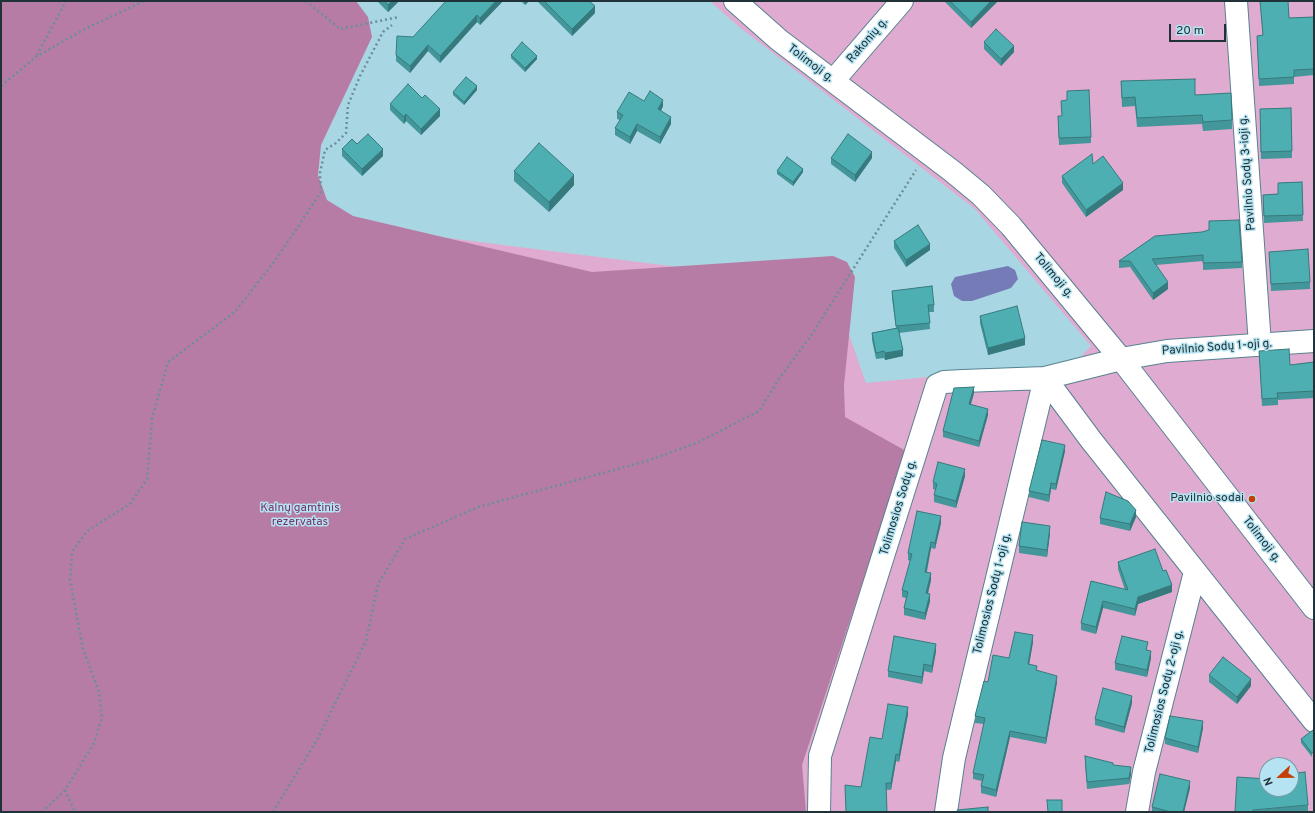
<!DOCTYPE html>
<html>
<head>
<meta charset="utf-8">
<style>
  body { margin:0 }
  #map { position:relative; width:1315px; height:813px; overflow:hidden; background:#a9d6e3; font-family:Overpass,sans-serif }
  canvas { display:block }
  .frame { position:absolute; inset:0; border:2px solid #203237; pointer-events:none }
  .north { position:absolute; left:1259px; top:757px; width:40px; height:40px; box-sizing:border-box; background:#b5e3f1; border:1px solid #799ca7; border-radius:50%; rotate:248deg; font-size:11px; font-weight:700; line-height:16px; text-align:center; color:#203237 }
  .north::after { content:''; display:block; margin:auto; width:14px; height:18px; background:#c53e05; clip-path:polygon(50% 0,100% 100%,50% 72%,0 100%) }
  .scale { position:absolute; left:1169px; top:24px; width:57px; height:18px; box-sizing:border-box; border:2px solid #203237; border-top:0; padding-left:5px; font-size:12px; line-height:14px; white-space:nowrap; color:#203237; -webkit-text-stroke:3px #b5e3f1; paint-order:stroke }
</style>
</head>
<body>
<div id="map">
<canvas width="1315" height="813"></canvas>
<div class="frame"></div>
<div class="north">N</div>
<div class="scale">20 m</div>
</div>
<script>
const ctx = document.querySelector('canvas').getContext('2d');
ctx.lineJoin = 'round';
function fill(path, color) {
  ctx.fillStyle = color;
  ctx.fill(path, 'evenodd');
}
function poly(rows) {
  const path = new Path2D();
  for (const r of rows) {
    path.moveTo(r[0], r[1]);
    for (let i = 2; i < r.length; i += 2) path.lineTo(r[i], r[i + 1]);
  }
  return path;
}
function strokePath(path, color, width, dash) {
  ctx.strokeStyle = color;
  ctx.lineWidth = width;
  ctx.lineCap = dash ? 'butt' : 'round';
  ctx.setLineDash(dash || []);
  ctx.stroke(path);
}
function label(font, color, halo, rows, align = 'center') {
  ctx.font = font + ' Overpass,sans-serif';
  ctx.lineWidth = 3;
  ctx.setLineDash([]);
  ctx.textBaseline = 'middle';
  ctx.strokeStyle = halo;
  ctx.fillStyle = color;
  for (const [text, x, y, turn = 0] of rows) {
    ctx.save();
    ctx.translate(x, y);
    ctx.rotate((+turn || 0) * Math.PI / 180);
    ctx.textAlign = isNaN(turn) ? turn : align;
    if (halo) ctx.strokeText(text, 0, 0);
    ctx.fillText(text, 0, 0);
    ctx.restore();
  }
}
fill(poly([
  [1,1,269,182,368,228,718,272,826,269,866,383,1075,363,1091,346,975,209,738,26,710,1,1314,1,1314,812,1,812],
  [1267,765,1291,765,1291,789,1267,789]
]), '#e0abd0');
fill(poly([
  [1,1,356,1,368,17,372,37,321,145,318,175,327,200,353,216,592,272,833,256,847,262,855,277,844,385,845,417,906,451,802,765,806,812,1,812]
]), '#b67ca5');
fill(poly([
  [1008,266,1015,270,1018,279,1011,288,972,301,962,301,954,296,951,284,955,277]
]), '#747bb6');
const minor = poly([
  [735,1,779,40,952,171,981,195,1011,226,1121,359,1314,608],
  [1236,1,1260,345],
  [833,81,902,1],
  [1045,378,1091,440,1314,721],
  [819,812,820,756,937,385,944,382,963,381,1045,378,1121,359,1167,351,1314,341],
  [946,812,954,758,1045,378],
  [1137,812,1144,772,1195,572]
]);
strokePath(minor, '#57828f', 24);
strokePath(poly([
  [306,1,340,29,399,17],
  [37,55,66,1],
  [1,86,37,56,87,28,144,1],
  [65,790,75,812],
  [42,812,65,790,94,743,102,718,99,692,83,649,70,580,72,552,87,531,130,504,147,479,152,419,168,362,235,312,277,258,321,192,320,173,325,150,336,143,346,133,348,105,360,76,383,32,392,25],
  [273,812,318,738,366,641,378,584,405,539,478,507,647,461,699,442,759,411,781,376,810,337,916,170]
]), '#6d8e98', 2.5, [2, 3]);
strokePath(minor, '#fff', 22);
fill(poly([
  [377,1,399,1,388,12],
  [503,1,480,25,477,22,440,63,428,51,410,73,396,61,396,55,413,37],
  [521,1,529,1,525,5],
  [537,1,589,1,595,13,572,36],
  [944,1,997,1,997,2,971,28],
  [1260,1,1288,1,1289,18,1314,17,1314,75,1294,77,1294,84,1259,86,1257,36,1263,35],
  [984,42,1014,52,1001,66,984,49],
  [511,55,537,59,525,72,511,58],
  [1121,81,1195,95,1232,120,1232,129,1203,131,1202,124,1137,127,1135,106,1122,107],
  [477,90,464,105,453,95,453,92],
  [1067,91,1091,137,1091,143,1059,145,1058,116,1062,116,1067,100],
  [422,98,440,116,421,135,406,121,404,124,390,110,390,104],
  [644,101,663,106,661,111,671,124,660,144,637,131,630,144,615,135,615,128,620,120,617,119,617,112],
  [1291,108,1292,158,1261,159,1260,109],
  [357,144,383,156,362,176,342,156,342,149],
  [831,158,872,158,855,182,831,164],
  [1093,164,1123,190,1086,217,1062,183,1062,176],
  [514,171,574,185,549,212,514,181],
  [777,171,803,172,793,186,777,174],
  [1302,182,1303,221,1264,223,1263,195,1278,194,1278,183],
  [1155,236,1242,262,1242,268,1203,270,1203,261,1156,265,1168,289,1153,300,1130,267,1119,268,1119,261],
  [894,241,930,250,906,267,894,248],
  [1269,252,1310,282,1310,289,1271,291],
  [892,291,934,305,934,312,929,312,930,329,899,333,903,356,885,360,884,358,876,359,872,340,872,333,896,328,892,298],
  [980,316,1025,345,988,355,980,323],
  [1259,351,1290,365,1314,362,1314,398,1278,400,1278,405,1262,406],
  [974,393,971,404,988,415,979,447,943,437,943,431],
  [1065,451,1056,490,1051,489,1049,502,1029,497,1029,491],
  [965,476,956,508,934,502,934,495,936,490,933,489,933,482],
  [1136,517,1130,531,1100,524,1100,518],
  [941,523,935,549,931,548,927,572,931,580,928,594,930,601,925,620,904,615,904,608,906,598,902,597,902,590,910,561,908,560,908,553],
  [1050,533,1047,557,1019,553,1019,546],
  [1118,562,1163,571,1172,592,1138,604,1135,616,1103,608,1096,634,1081,630,1081,623,1091,581,1125,590,1118,569],
  [1033,642,1029,664,1037,670,1057,682,1046,744,1010,737,996,797,981,793,981,786,982,781,973,779,973,773,984,724,975,723,975,716,1009,658],
  [1148,649,1147,650,1151,658,1147,677,1115,670,1115,663],
  [936,651,932,673,924,671,922,684,888,677,888,671],
  [1209,675,1251,686,1237,704,1209,682],
  [1132,703,1124,733,1095,725,1095,719],
  [908,714,899,762,896,761,891,790,861,787,882,739],
  [1203,728,1198,753,1165,744,1165,738],
  [1313,730,1312,757,1301,743,1301,739],
  [1085,756,1131,774,1129,784,1087,789,1085,763],
  [1190,788,1184,812,1152,812,1152,807],
  [1308,805,1308,812,1235,812]
]), '#439699');
fill(poly([
  [392,1,399,1,388,12,388,5],
  [496,1,503,1,480,25,480,18],
  [525,1,529,1,525,5],
  [991,1,997,1,997,2,971,28,971,22],
  [595,6,595,13,572,36,572,29],
  [477,15,477,22,440,63,440,56],
  [428,45,428,51,410,73,410,66],
  [1014,46,1014,52,1001,66,1001,59],
  [537,56,537,59,525,72,525,68],
  [477,86,477,90,464,105,464,102],
  [663,100,663,106,658,116,658,109],
  [440,109,440,116,421,135,421,129],
  [406,114,406,121,404,124,404,117],
  [671,117,671,124,660,144,660,137],
  [637,124,637,131,630,144,630,137],
  [383,149,383,156,362,176,362,169],
  [872,152,872,158,855,182,855,175],
  [803,169,803,172,793,186,793,182],
  [574,175,574,185,549,212,549,202],
  [1123,183,1123,190,1086,217,1086,210],
  [930,244,930,250,906,267,906,260],
  [1168,282,1168,289,1153,300,1153,293],
  [1025,338,1025,345,988,355,988,348],
  [903,350,903,356,885,360,885,353],
  [974,387,974,393,969,410,969,404],
  [988,409,988,415,979,447,979,441],
  [1065,445,1065,451,1056,490,1056,484],
  [965,469,965,476,956,508,956,501],
  [1051,483,1051,489,1049,502,1049,495],
  [1136,510,1136,517,1130,531,1130,524],
  [941,516,941,523,935,549,935,543],
  [1050,526,1050,533,1047,557,1047,550],
  [931,542,931,548,925,578,925,572],
  [931,573,931,580,926,600,926,593],
  [1172,585,1172,592,1138,604,1135,616,1135,609,1138,597],
  [930,594,930,601,925,620,925,613],
  [1103,601,1103,608,1096,634,1096,627],
  [1033,635,1033,642,1028,671,1028,664],
  [936,644,936,651,932,673,932,666],
  [1151,651,1151,658,1147,677,1147,670],
  [924,664,924,671,922,684,922,677],
  [1057,676,1057,682,1046,744,1046,738],
  [1251,679,1251,686,1237,704,1237,697],
  [1132,696,1132,703,1124,733,1124,727],
  [908,707,908,714,899,762,899,755],
  [1203,721,1203,728,1198,753,1198,747],
  [1010,731,1010,737,996,797,996,790],
  [896,754,896,761,891,790,891,783],
  [1131,767,1131,774,1129,784,1129,778],
  [1190,781,1190,788,1184,812,1183,812]
]), '#377a7d');
const building = poly([
  [384,1,392,1,388,5,384,1],
  [446,1,496,1,480,18,477,15,440,56,428,45,410,66,396,55,397,36,413,37,446,1],
  [544,1,589,1,595,6,572,29,544,1],
  [950,1,991,1,971,22,950,1],
  [1260,1,1288,1,1289,18,1314,17,1314,69,1294,70,1294,77,1259,79,1257,36,1263,35,1260,1],
  [996,29,1014,46,1001,59,984,42,996,29],
  [522,42,537,56,525,68,511,55,522,42],
  [466,77,477,86,464,102,453,92,466,77],
  [1195,79,1195,95,1231,93,1232,120,1203,122,1202,115,1137,118,1135,97,1122,98,1121,81,1195,79],
  [408,84,422,98,425,95,440,109,421,129,406,114,404,117,390,104,408,84],
  [1089,90,1091,137,1059,138,1058,116,1062,116,1061,101,1067,100,1067,91,1089,90],
  [650,91,663,100,658,109,671,117,660,137,637,124,630,137,615,128,623,115,617,112,629,92,644,101,650,91],
  [1291,108,1292,151,1261,152,1260,109,1291,108],
  [368,134,383,149,362,169,342,149,352,139,357,144,368,134],
  [848,134,872,152,855,175,831,158,848,134],
  [539,143,574,175,549,202,514,171,539,143],
  [1092,154,1093,164,1103,156,1123,183,1086,210,1062,176,1092,154],
  [787,157,803,169,793,182,777,171,787,157],
  [1302,182,1303,215,1264,216,1263,195,1278,194,1278,183,1302,182],
  [1239,220,1242,262,1203,263,1203,255,1152,259,1168,282,1153,293,1130,261,1119,261,1155,236,1202,232,1209,230,1209,221,1239,220],
  [918,225,930,244,906,260,894,241,918,225],
  [1308,249,1310,282,1271,284,1269,252,1308,249],
  [932,286,934,305,928,305,930,323,896,326,892,291,932,286],
  [1017,306,1025,338,988,348,980,316,1017,306],
  [898,328,903,350,885,353,884,351,876,353,872,333,898,328],
  [1289,349,1290,365,1314,362,1314,391,1277,393,1278,398,1262,399,1259,351,1289,349],
  [974,387,969,404,988,409,979,441,943,431,954,388,974,387],
  [1042,440,1065,445,1056,484,1051,483,1049,495,1029,491,1042,440],
  [938,462,965,469,956,501,934,495,937,484,933,482,938,462],
  [1106,492,1128,501,1136,510,1130,524,1100,518,1106,492],
  [917,511,941,516,935,543,931,542,925,572,931,573,926,593,930,594,925,613,904,608,908,592,902,590,912,554,908,553,917,511],
  [1022,522,1050,526,1047,550,1019,546,1022,522],
  [1155,549,1163,571,1166,570,1172,585,1138,597,1135,609,1103,601,1096,627,1081,623,1091,581,1128,590,1118,562,1155,549],
  [1015,632,1033,635,1028,664,1037,666,1036,670,1057,676,1046,738,1010,731,996,790,981,786,984,775,973,773,985,718,975,716,984,681,988,682,993,655,1009,658,1015,632],
  [894,636,936,644,932,666,924,664,922,677,888,671,894,636],
  [1122,636,1148,642,1146,650,1151,651,1147,670,1115,663,1122,636],
  [1223,657,1251,679,1237,697,1209,675,1223,657],
  [1103,688,1132,696,1124,727,1095,719,1103,688],
  [888,704,908,707,899,755,896,754,891,783,886,783,887,812,846,812,845,785,861,787,870,737,882,739,888,704],
  [1170,716,1203,721,1198,747,1165,738,1170,716],
  [1314,729,1314,752,1312,753,1301,739,1313,730,1314,729],
  [1085,756,1113,763,1113,765,1131,767,1129,778,1087,782,1085,756],
  [1305,772,1308,805,1253,810,1252,812,1235,812,1237,777,1267,779,1267,789,1291,789,1291,774,1305,772],
  [1160,774,1190,781,1183,812,1171,812,1152,807,1160,774],
  [1047,800,1062,800,1062,812,1048,812,1047,800],
  [988,807,988,812,958,812,957,810,988,807]
]);
fill(building, '#4eafb2');
strokePath(building, '#377a7d', 1);
for (const [x, y, r, color] of [
  [1252,499,4,"#c53e05"]
]) {
  const dot = new Path2D();
  dot.arc(x, y, r, 0, 2 * Math.PI);
  ctx.fillStyle = color;
  ctx.fill(dot);
  strokePath(dot, '#b5e3f1', 1.5);
}
label('12px', '#203237', '#b5e3f1', [
  ["Rakonių g.",868,41,-49],
  ["Tolimoji g.",810,64,37],
  ["Pavilnio Sodų 3-ioji g.",1248,173,-94],
  ["Tolimoji g.",1053,276,50],
  ["Pavilnio Sodų 1-oji g.",1217,348,-4],
  ["Tolimosios Sodų g.",899,508,-73],
  ["Tolimoji g.",1261,540,52],
  ["Tolimosios Sodų 1-oji g.",993,594,-76],
  ["Tolimosios Sodų 2-oji g.",1165,692,-76]
]);
label('12px', '#203237', '#b5e3f1', [
  ["Pavilnio sodai",1244,499]
], 'right');
label('12px', '#793268', '#b5e3f1', [
  ["Kalnų gamtinis",300,509],
  ["rezervatas",300,523]
]);
</script>
</body>
</html>
